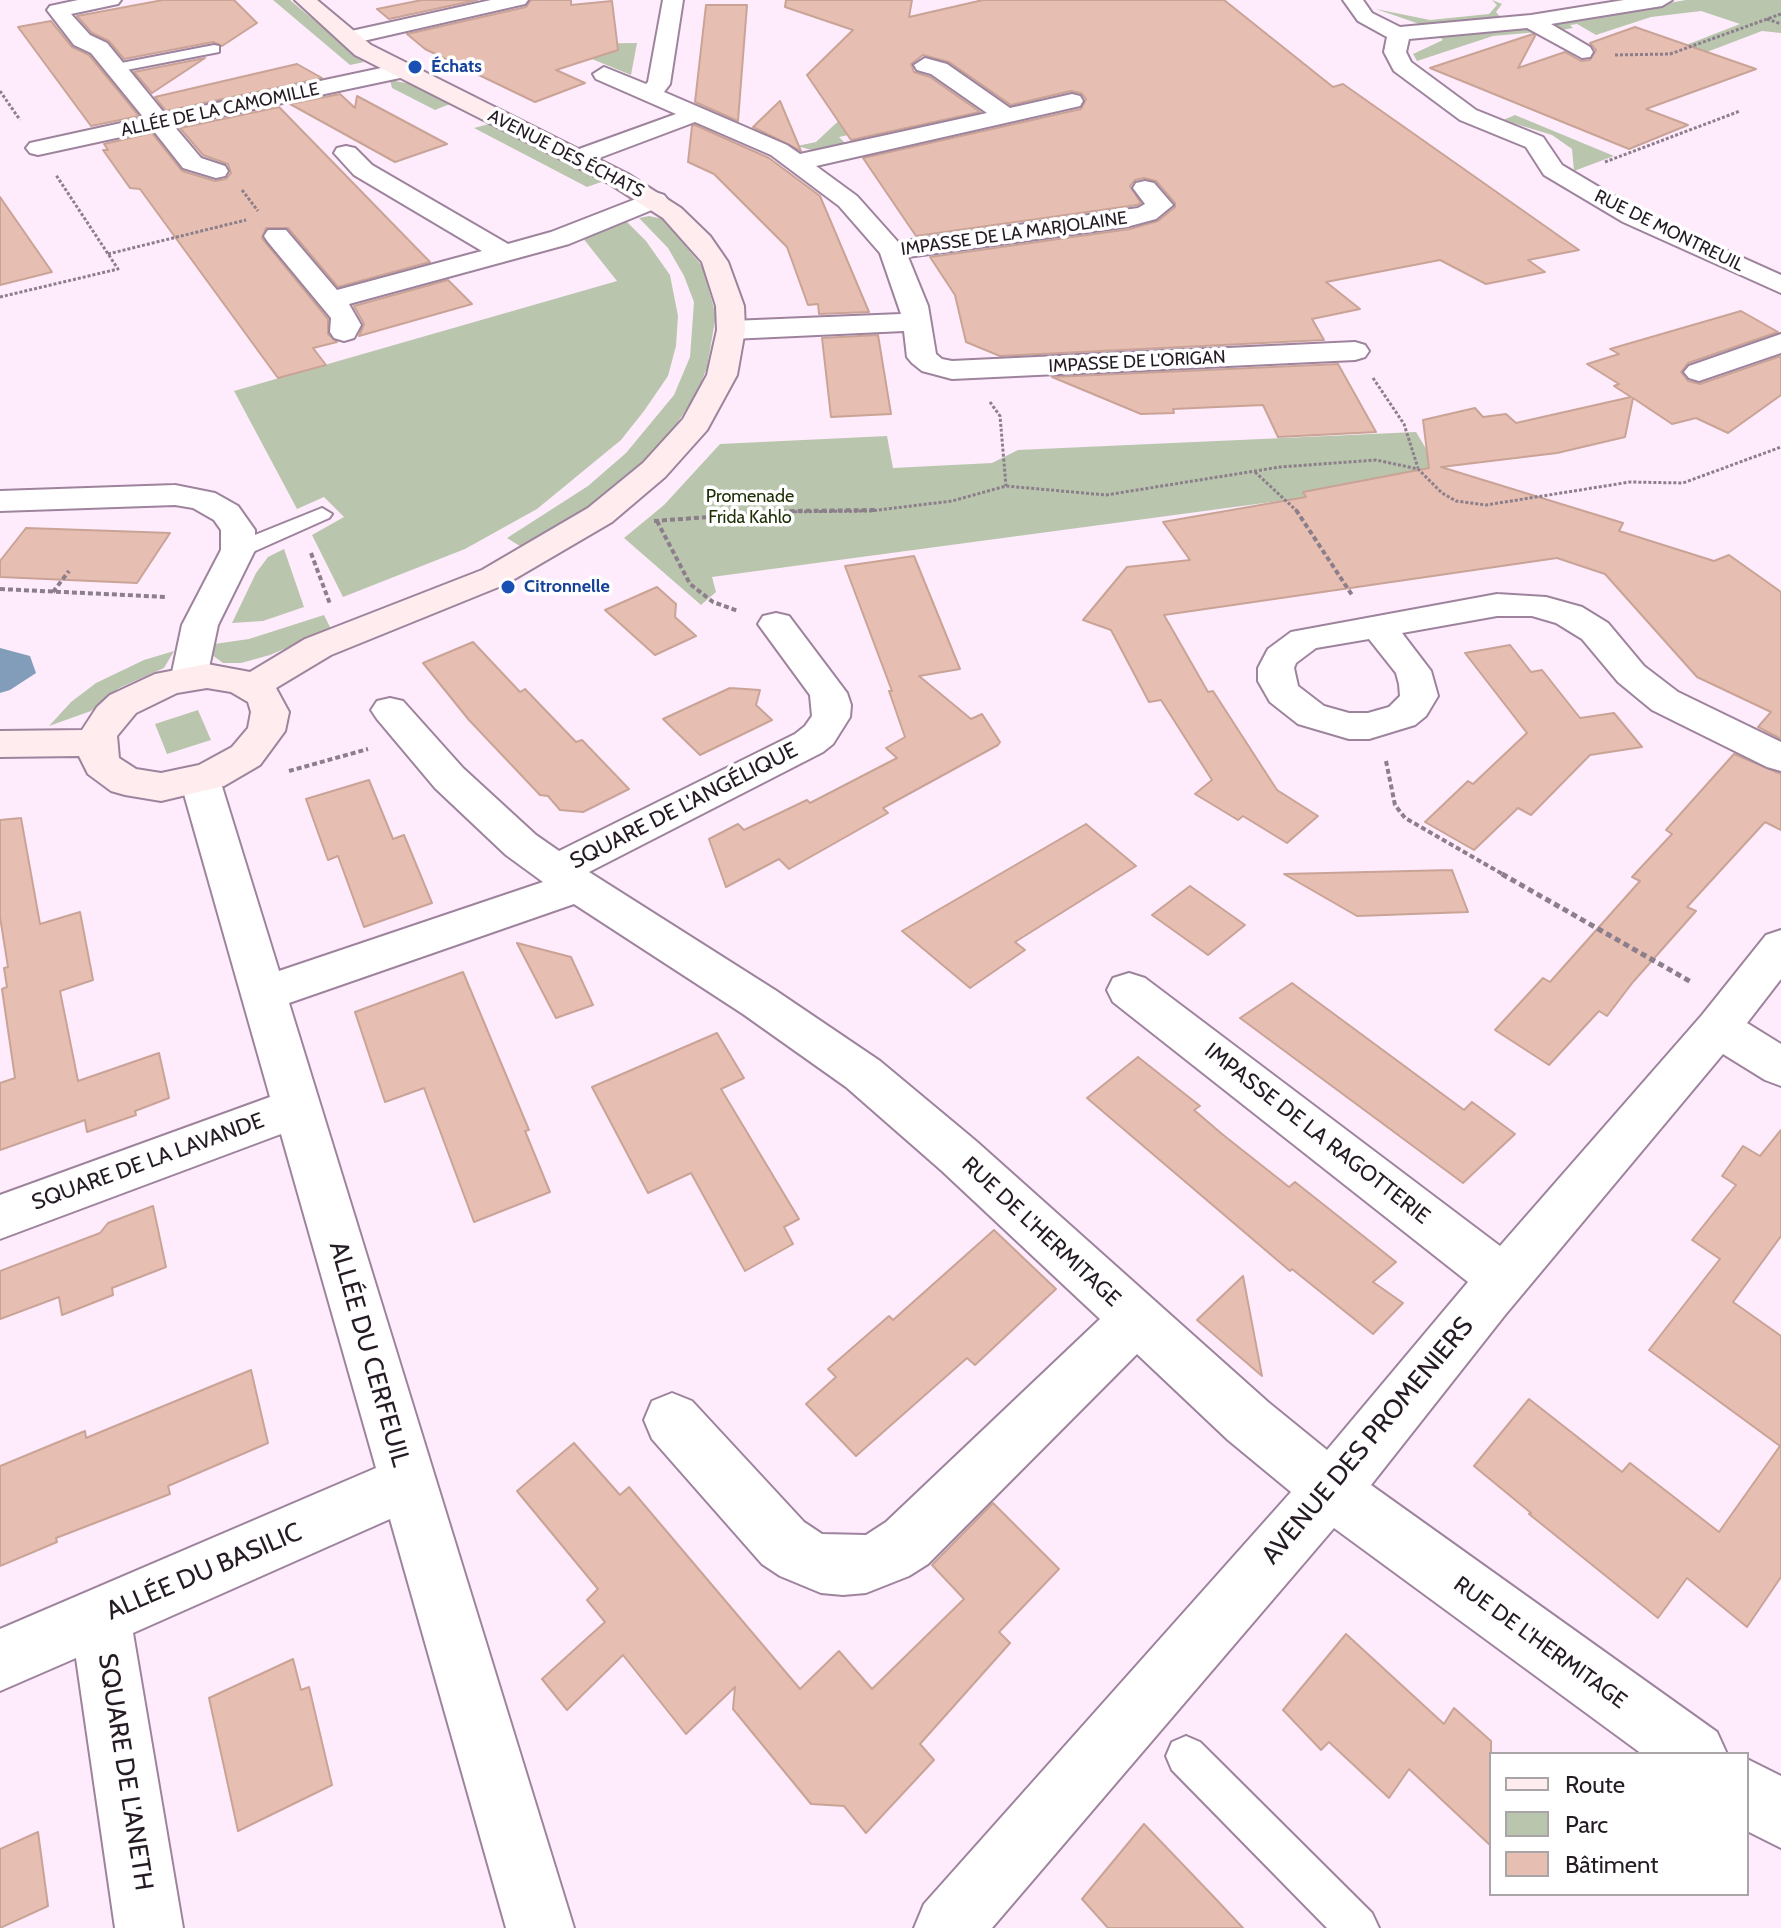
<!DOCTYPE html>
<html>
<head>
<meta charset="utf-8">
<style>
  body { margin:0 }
  #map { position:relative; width:1781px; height:1928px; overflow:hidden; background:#feecfd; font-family:Cabin,sans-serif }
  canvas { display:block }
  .legend { position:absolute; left:1489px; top:1752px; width:260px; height:144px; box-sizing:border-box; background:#fff; border:2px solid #a8a4a8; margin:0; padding:10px 14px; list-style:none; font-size:24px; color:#251b25 }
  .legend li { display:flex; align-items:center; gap:16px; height:40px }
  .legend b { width:40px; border:2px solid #a8a4a8 }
</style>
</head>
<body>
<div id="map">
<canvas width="1781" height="1928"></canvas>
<ul class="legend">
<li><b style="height:10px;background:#feecee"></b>Route</li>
<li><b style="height:22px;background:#b9c6ad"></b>Parc</li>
<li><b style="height:22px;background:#e6bfb2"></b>Bâtiment</li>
</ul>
</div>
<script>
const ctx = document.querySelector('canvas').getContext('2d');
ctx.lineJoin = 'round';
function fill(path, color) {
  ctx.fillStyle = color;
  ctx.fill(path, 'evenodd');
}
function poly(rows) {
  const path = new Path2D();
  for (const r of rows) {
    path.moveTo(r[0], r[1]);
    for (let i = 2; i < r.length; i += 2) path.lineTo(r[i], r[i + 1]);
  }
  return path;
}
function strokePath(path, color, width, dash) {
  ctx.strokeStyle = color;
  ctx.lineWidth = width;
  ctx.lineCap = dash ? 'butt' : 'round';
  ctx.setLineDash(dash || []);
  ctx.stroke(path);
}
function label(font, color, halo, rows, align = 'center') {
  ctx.font = font + ' Cabin,sans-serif';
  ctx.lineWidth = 7;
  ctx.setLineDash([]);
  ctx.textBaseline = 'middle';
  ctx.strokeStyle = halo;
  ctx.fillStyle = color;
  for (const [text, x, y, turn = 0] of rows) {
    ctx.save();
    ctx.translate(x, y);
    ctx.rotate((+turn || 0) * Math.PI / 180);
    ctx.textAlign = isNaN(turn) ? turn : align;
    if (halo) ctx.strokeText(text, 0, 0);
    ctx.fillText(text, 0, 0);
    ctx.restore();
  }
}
fill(poly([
  [273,0,290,0,364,62,350,65],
  [1492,0,1502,4,1496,12,1502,19,1428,27,1376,9,1430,20,1489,14,1497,5],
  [1686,0,1781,0,1781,33,1762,31,1699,55,1686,45,1740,24,1701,11,1651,17,1596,35,1577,24,1570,25,1573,28,1561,30,1553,23],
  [1528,27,1538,32,1493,36,1417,61,1413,54,1443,40,1437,35,1446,37],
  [637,43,631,75,555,44],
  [390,80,411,84,450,104,435,110,392,88],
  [849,111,922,119,839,137,846,144,815,151,797,146,816,142],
  [1515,115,1614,156,1574,171,1572,149,1552,135,1503,120],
  [489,124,604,181,587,187,474,128],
  [649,216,663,219,702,266,716,315,707,367,698,391,678,422,650,456,596,502,523,548,507,538,588,486,626,453,674,395,690,357,694,302,684,276,668,248,639,218],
  [625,220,646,241,670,275,678,316,676,346,668,376,644,411,621,440,537,509,465,549,343,597,312,535,344,517,324,497,297,509,234,391,617,281,582,237],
  [1416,432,1453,493,1294,499,712,577,716,592,701,605,624,538,664,505,720,444,887,436,893,468,992,463,1018,450],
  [284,549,304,607,263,621,232,623,256,573,268,557],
  [324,615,331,629,270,655,241,663,223,663,212,655,214,644,249,639],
  [174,651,164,668,119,688,91,711,49,726,71,702,96,683,144,660],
  [198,710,211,740,167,754,155,724]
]), '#b9c6ad');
fill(poly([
  [0,648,30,656,36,673,10,690,0,693]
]), '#829dba');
const building = poly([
  [163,0,234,0,257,23,222,46,213,42,124,59,109,41,92,33,77,16,163,0],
  [422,0,477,0,389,19,377,9,422,0],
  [531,0,571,0,571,5,612,1,618,50,556,70,585,83,535,102,425,49,407,34,526,7,531,0],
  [786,0,912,0,909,17,983,0,1224,0,1333,87,1343,84,1579,250,1528,260,1545,272,1486,284,1440,260,1326,282,1360,309,1312,319,1324,340,1000,356,966,342,955,295,930,257,1130,229,1158,221,1175,207,1175,203,1156,181,1144,178,1135,180,1130,186,1141,203,1137,205,916,236,863,158,1081,109,1086,99,1081,93,1071,91,1011,105,949,62,923,55,911,64,914,72,930,77,980,112,851,140,807,75,853,30,785,7,786,0],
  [706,5,747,5,738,121,695,102,706,5],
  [51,21,72,47,89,55,139,116,91,126,18,27,51,21],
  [1635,27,1756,69,1646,109,1688,125,1629,149,1430,68,1533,34,1535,36,1518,68,1565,52,1581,61,1590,60,1596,50,1590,43,1635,27],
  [205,58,152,93,134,72,205,58],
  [297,64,322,78,166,111,155,97,297,64],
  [340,94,355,108,357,96,447,144,395,162,290,104,340,94],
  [780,101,801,151,753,127,780,101],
  [279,107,430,262,338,287,288,228,266,228,262,238,328,319,328,334,337,342,313,348,326,365,278,378,140,189,130,188,103,150,108,150,104,144,152,133,182,171,215,181,226,179,231,173,228,164,203,155,180,128,279,107],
  [695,125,769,158,820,196,869,312,819,314,818,304,808,305,787,247,714,174,688,162,692,126,695,125],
  [0,197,52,272,0,285,0,197],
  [448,280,472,304,359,336,364,324,354,306,448,280],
  [1741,311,1778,332,1688,363,1681,372,1688,381,1700,384,1781,356,1781,395,1728,433,1696,418,1672,424,1633,398,1625,437,1557,453,1441,467,1623,523,1619,531,1714,561,1729,555,1781,592,1781,739,1758,727,1771,712,1697,677,1605,574,1557,558,1164,615,1208,692,1213,691,1277,790,1318,816,1287,843,1243,816,1238,820,1195,794,1212,780,1161,700,1149,702,1111,630,1083,620,1127,567,1190,560,1163,522,1306,497,1303,492,1429,468,1423,420,1475,408,1483,417,1506,414,1516,423,1631,397,1614,386,1619,384,1587,364,1619,354,1610,349,1741,311],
  [878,335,891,414,831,417,822,338,878,335],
  [1338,364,1376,432,1278,437,1263,405,1173,409,1174,413,1141,414,1052,377,1338,364],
  [26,528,114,531,170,533,137,583,0,577,0,561,26,528],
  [914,556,960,669,919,676,971,719,982,714,1000,742,998,745,883,808,888,813,789,869,779,859,726,887,709,839,738,824,744,830,807,800,810,803,897,758,886,748,905,737,889,691,892,691,845,566,914,556],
  [657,587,676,604,675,617,696,636,655,655,605,610,657,587],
  [473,642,520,692,525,689,576,742,582,740,629,789,583,812,560,810,548,796,540,795,469,720,423,663,473,642],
  [1510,645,1531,672,1542,670,1580,718,1614,713,1642,747,1590,755,1531,815,1518,808,1474,850,1425,822,1468,781,1473,784,1527,733,1465,653,1510,645],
  [730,688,760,690,756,705,772,720,700,755,663,719,730,688],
  [1734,754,1781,774,1781,830,1765,822,1687,907,1696,911,1633,982,1607,1016,1599,1011,1549,1065,1495,1030,1543,978,1550,982,1640,881,1632,877,1672,834,1666,830,1734,754],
  [369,780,393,839,404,835,432,903,364,927,338,856,328,860,306,799,369,780],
  [21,818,40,924,80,912,93,980,60,991,78,1081,159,1053,169,1098,135,1111,136,1115,87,1132,85,1120,0,1150,0,1083,15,1078,2,989,7,987,4,968,8,967,0,917,0,820,21,818],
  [1086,824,1136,866,1015,942,1025,950,970,988,902,931,1086,824],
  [1452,870,1468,912,1357,916,1284,874,1452,870],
  [1190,886,1245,925,1208,955,1152,915,1190,886],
  [517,943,571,957,593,1005,556,1018,517,943],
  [463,972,529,1130,525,1131,550,1192,474,1222,424,1088,385,1102,355,1012,463,972],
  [1292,983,1464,1110,1472,1102,1515,1134,1463,1183,1240,1018,1292,983],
  [717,1033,744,1078,721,1089,799,1219,784,1227,793,1244,745,1271,691,1173,648,1193,592,1087,717,1033],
  [1138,1057,1200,1106,1194,1110,1222,1134,1289,1187,1295,1182,1396,1262,1373,1282,1403,1303,1373,1334,1292,1269,1290,1271,1087,1098,1138,1057],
  [1781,1130,1781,1236,1733,1302,1781,1336,1781,1577,1747,1627,1687,1578,1658,1618,1529,1514,1531,1513,1474,1466,1529,1399,1622,1472,1630,1463,1719,1532,1780,1446,1649,1350,1720,1259,1692,1240,1736,1185,1722,1176,1743,1146,1760,1156,1781,1130],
  [153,1206,166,1267,112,1288,113,1295,62,1315,59,1297,0,1319,0,1271,100,1233,108,1223,153,1206],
  [994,1230,1056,1289,975,1365,967,1358,856,1456,806,1404,836,1377,828,1369,889,1316,893,1320,994,1230],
  [1243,1276,1262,1376,1197,1320,1243,1276],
  [251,1370,268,1443,168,1486,170,1494,56,1538,57,1542,0,1566,0,1466,85,1431,86,1438,251,1370],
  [574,1443,620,1495,629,1487,800,1689,839,1651,872,1689,964,1599,932,1565,993,1503,1059,1569,999,1632,1010,1643,920,1744,934,1760,866,1833,844,1806,811,1804,733,1709,735,1687,686,1734,623,1655,567,1710,542,1679,605,1622,587,1600,598,1589,517,1491,574,1443],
  [1346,1634,1444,1724,1454,1708,1491,1741,1491,1846,1409,1769,1389,1798,1329,1742,1321,1750,1283,1710,1346,1634],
  [293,1659,301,1690,309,1687,332,1785,238,1831,209,1698,293,1659],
  [1144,1824,1212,1895,1243,1928,1108,1928,1082,1899,1144,1824],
  [38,1832,48,1906,0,1928,0,1849,38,1832]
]);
fill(building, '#e6bfb2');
strokePath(building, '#caa397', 2);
const lane = poly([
  [214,45,219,46,219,52,116,72,109,68,116,64,214,45],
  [322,508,332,514,329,518,246,555,238,556,227,550,230,545,322,508],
  [1186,1736,1200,1742,1372,1913,1379,1928,1327,1928,1172,1770,1166,1756,1172,1742,1186,1736]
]);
const street = poly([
  [78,0,121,0,118,4,71,14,90,35,107,43,165,114,400,64,411,71,400,78,174,126,201,158,225,166,228,171,225,176,216,178,183,168,153,130,38,155,30,153,26,148,30,143,144,118,91,53,74,45,47,10,50,6,78,0],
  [491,0,528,0,525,4,350,44,339,38,342,33,491,0],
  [663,0,683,0,670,84,664,92,787,145,800,154,987,113,931,74,917,70,914,65,925,58,947,64,1010,108,1072,94,1080,96,1083,101,1080,106,816,166,857,196,898,242,1138,208,1145,204,1133,188,1136,183,1145,181,1154,183,1173,205,1156,219,1130,226,908,257,928,306,936,354,942,359,952,361,1355,342,1365,345,1369,351,1365,357,1355,360,952,379,922,371,912,363,907,357,904,331,731,339,721,336,717,330,721,324,731,321,901,314,880,253,839,206,771,155,695,122,586,163,568,163,565,158,568,153,676,114,596,79,593,74,604,67,646,84,648,82,663,0],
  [1343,0,1363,0,1372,13,1400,27,1531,15,1624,0,1672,0,1662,6,1551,24,1590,47,1593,52,1590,57,1582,58,1527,28,1409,39,1406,52,1411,62,1476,110,1543,137,1562,165,1641,212,1781,275,1781,293,1623,222,1544,175,1526,147,1460,120,1394,71,1384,52,1387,37,1358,21,1343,0],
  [346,146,355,148,372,165,508,244,551,232,646,195,655,192,664,195,668,200,664,205,569,244,349,304,361,325,354,338,344,341,334,338,330,332,331,318,268,242,264,236,268,230,286,230,337,290,482,251,354,175,334,153,337,148,346,146],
  [1781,334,1781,353,1699,381,1689,378,1684,372,1689,366,1781,334],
  [175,485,215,493,238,506,255,530,255,550,218,625,207,677,202,685,189,689,176,685,171,677,182,625,221,550,221,530,214,520,193,508,175,505,0,511,0,491,175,485],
  [1497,594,1546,597,1582,607,1608,623,1644,666,1678,692,1781,742,1781,771,1767,767,1652,710,1618,682,1582,639,1556,623,1532,616,1497,616,1402,633,1431,671,1438,696,1426,716,1415,725,1369,739,1349,739,1298,724,1270,702,1258,681,1258,668,1268,649,1291,632,1497,594],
  [1369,639,1396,673,1399,684,1400,696,1389,707,1368,713,1349,713,1324,706,1298,686,1294,668,1296,663,1316,648,1369,639],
  [776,613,789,616,847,693,851,705,850,717,833,744,823,752,589,872,775,990,880,1061,976,1141,1268,1402,1327,1450,1468,1282,1113,1002,1107,990,1113,978,1129,973,1145,978,1500,1246,1702,1015,1766,935,1781,930,1781,979,1747,1023,1781,1044,1781,1086,1765,1080,1723,1054,1505,1315,1371,1485,1717,1732,1727,1754,1642,1754,1334,1528,992,1928,914,1928,924,1904,1291,1492,1228,1440,1137,1354,928,1564,909,1576,866,1593,843,1595,821,1593,780,1576,762,1564,652,1439,644,1420,652,1401,672,1393,692,1401,804,1522,822,1534,866,1535,886,1522,1100,1319,942,1171,846,1087,743,1014,574,904,289,1003,574,1928,506,1928,390,1519,133,1633,183,1928,115,1928,76,1658,0,1691,0,1629,376,1468,281,1134,0,1239,0,1195,270,1097,180,780,186,770,200,766,214,770,220,780,279,971,543,882,506,855,435,788,377,719,371,710,377,701,390,698,403,701,463,768,536,835,559,851,795,734,805,726,812,716,810,695,758,624,763,616,776,613],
  [1747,1759,1781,1776,1781,1848,1747,1831,1747,1759]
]);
const secondary = poly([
  [295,0,317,0,371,45,628,174,681,208,710,236,728,262,744,306,745,330,737,375,707,430,665,477,612,522,506,584,331,655,276,688,289,712,285,731,260,765,224,786,161,801,125,795,111,791,88,774,79,756,0,757,0,731,82,730,97,707,110,695,155,674,207,664,250,672,305,639,482,570,588,508,643,463,683,419,707,375,717,330,716,306,702,262,663,218,610,184,355,55,295,0],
  [207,688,231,692,248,702,251,712,248,728,232,747,199,765,161,773,136,769,119,758,117,736,136,713,177,693,207,688]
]);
strokePath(lane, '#9e839d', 4);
strokePath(street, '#9e839d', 4);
strokePath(secondary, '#9e839d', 4);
strokePath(poly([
  [1767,19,1781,24],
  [1615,55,1670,54,1781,14],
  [0,91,20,120],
  [1605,162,1740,111],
  [242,190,258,211],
  [108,254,246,220],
  [0,297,118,269,56,175],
  [1373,378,1404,424,1418,468],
  [990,402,1000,416,1006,486],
  [1255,472,1298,512],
  [774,512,870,511,952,501,1006,486,1106,495,1280,467,1376,460,1418,469,1442,493,1456,501,1486,505,1630,482,1683,483,1781,447]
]), '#8c7e8b', 3, [3, 2]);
strokePath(poly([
  [1296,510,1352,595],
  [654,521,792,511,876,510],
  [657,521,690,584,713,602,738,611],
  [311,553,330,604],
  [0,589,167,597],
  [53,592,69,571],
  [1386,761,1395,805,1405,818,1506,876],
  [289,771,368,749]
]), '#8c7e8b', 4, [5, 3]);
strokePath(poly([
  [1502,874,1693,983]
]), '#8c7e8b', 5, [6, 4]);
fill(lane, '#fff');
fill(street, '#fff');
fill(secondary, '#feecee');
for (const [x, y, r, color] of [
  [415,67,8,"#1a4fb4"],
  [508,587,8,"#1a4fb4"]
]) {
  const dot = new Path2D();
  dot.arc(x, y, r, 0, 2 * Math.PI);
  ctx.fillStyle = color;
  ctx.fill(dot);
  strokePath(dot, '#fff', 3);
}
label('bold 18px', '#164399', '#fff', [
  ["Échats",431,67],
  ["Citronnelle",524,587]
], 'left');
label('18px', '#251b25', '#fff', [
  ["ALLÉE DE LA CAMOMILLE",220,110,-12],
  ["AVENUE DES ÉCHATS",566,154,27],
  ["RUE DE MONTREUIL",1669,231,26],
  ["IMPASSE DE LA MARJOLAINE",1014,234,-8],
  ["IMPASSE DE L'ORIGAN",1137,362,-3]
]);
label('18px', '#203007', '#fff', [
  ["Promenade",750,497],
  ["Frida Kahlo",750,518]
]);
label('22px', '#251b25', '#fff', [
  ["SQUARE DE L'ANGÉLIQUE",684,806,-27],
  ["IMPASSE DE LA RAGOTTERIE",1317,1134,38],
  ["SQUARE DE LA LAVANDE",148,1162,-20],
  ["RUE DE L'HERMITAGE",1041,1232,43],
  ["RUE DE L'HERMITAGE",1540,1643,36]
]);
label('26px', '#251b25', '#fff', [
  ["ALLÉE DU CERFEUIL",369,1354,74],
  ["AVENUE DES PROMENIERS",1368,1441,-50],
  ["ALLÉE DU BASILIC",204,1572,-23],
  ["SQUARE DE L'ANETH",125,1772,81]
]);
</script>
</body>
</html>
